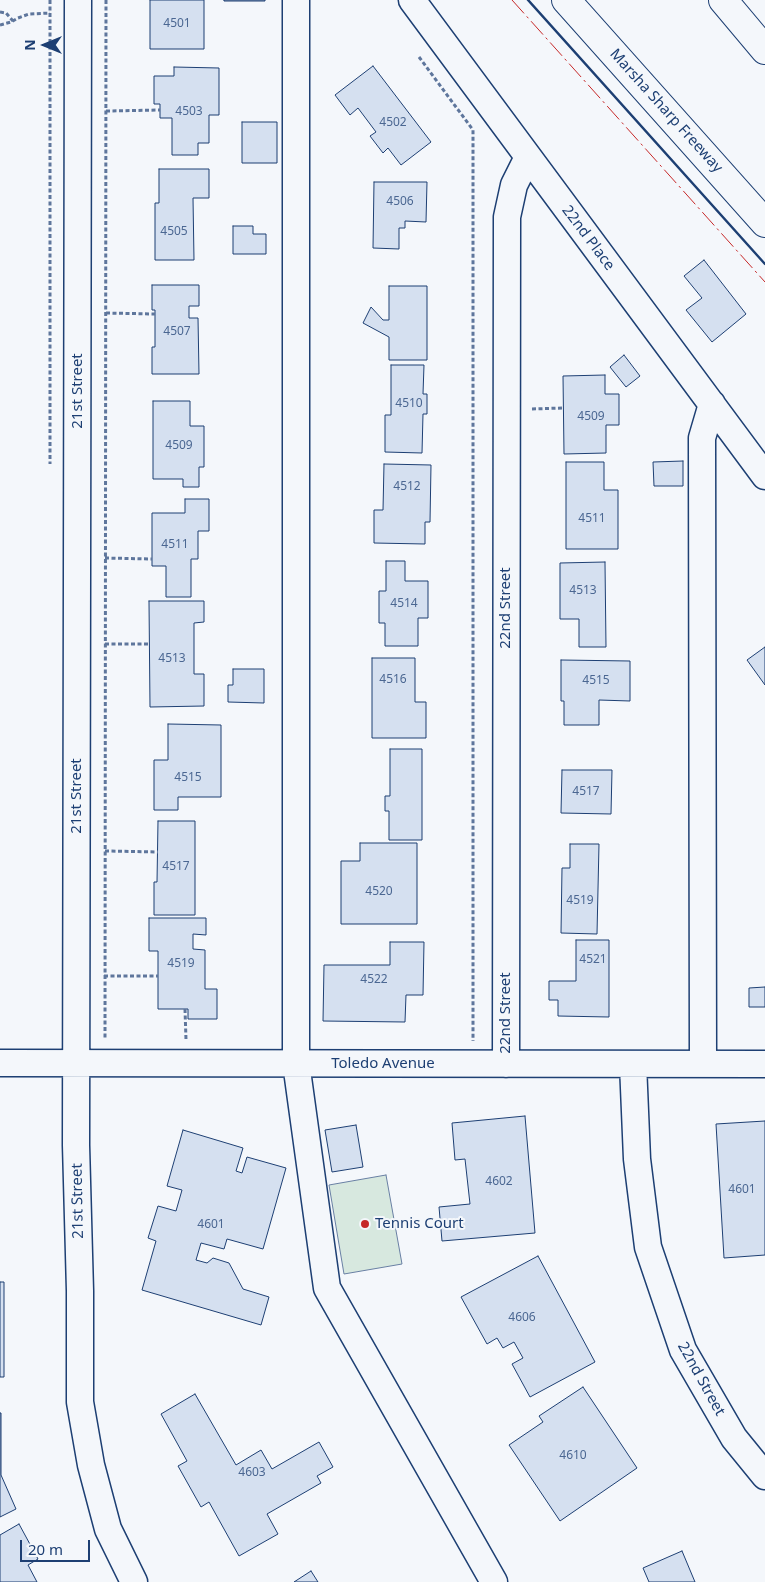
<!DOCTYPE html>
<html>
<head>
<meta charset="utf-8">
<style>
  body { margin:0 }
  #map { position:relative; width:765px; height:1582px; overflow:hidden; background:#f4f7fb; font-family:"Noto Sans",sans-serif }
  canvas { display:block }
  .north { position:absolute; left:20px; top:20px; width:50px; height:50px; -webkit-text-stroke:4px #f4f7fb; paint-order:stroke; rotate:270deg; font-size:14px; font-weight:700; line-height:20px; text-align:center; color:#1d3f73 }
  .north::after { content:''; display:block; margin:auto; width:18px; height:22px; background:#1d3f73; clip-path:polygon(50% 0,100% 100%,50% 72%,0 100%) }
  .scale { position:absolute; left:20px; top:1540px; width:70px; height:22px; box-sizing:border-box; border:2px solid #1d3f73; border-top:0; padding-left:6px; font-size:15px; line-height:18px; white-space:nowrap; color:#1d3f73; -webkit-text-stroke:4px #f4f7fb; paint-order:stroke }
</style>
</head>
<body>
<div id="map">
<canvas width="765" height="1582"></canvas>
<div class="north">N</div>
<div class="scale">20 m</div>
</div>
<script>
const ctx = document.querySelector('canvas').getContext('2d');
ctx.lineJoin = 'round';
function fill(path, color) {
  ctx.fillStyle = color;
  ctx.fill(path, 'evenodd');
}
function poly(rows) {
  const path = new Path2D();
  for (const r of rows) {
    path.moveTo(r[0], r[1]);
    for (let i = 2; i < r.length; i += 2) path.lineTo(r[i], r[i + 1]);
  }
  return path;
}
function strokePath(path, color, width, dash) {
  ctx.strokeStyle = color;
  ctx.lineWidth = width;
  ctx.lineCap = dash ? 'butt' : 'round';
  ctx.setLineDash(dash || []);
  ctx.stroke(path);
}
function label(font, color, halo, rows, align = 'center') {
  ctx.font = font + ' "Noto Sans",sans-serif';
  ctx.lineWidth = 4;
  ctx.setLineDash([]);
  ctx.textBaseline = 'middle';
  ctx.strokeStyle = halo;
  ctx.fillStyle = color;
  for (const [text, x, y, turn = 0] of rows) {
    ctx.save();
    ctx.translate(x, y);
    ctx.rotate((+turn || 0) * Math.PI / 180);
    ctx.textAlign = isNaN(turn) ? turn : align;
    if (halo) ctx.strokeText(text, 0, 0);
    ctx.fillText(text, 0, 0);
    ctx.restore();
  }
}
const green = poly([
  [386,1175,402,1264,344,1274,329,1185,386,1175]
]);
fill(green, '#d7e8df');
strokePath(green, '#687fa3', 1);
const building = poly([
  [150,0,204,0,204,49,150,49,150,0],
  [224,0,265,0,265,1,224,1,224,0],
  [373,66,431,142,401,165,388,148,383,153,370,136,376,132,358,108,350,115,335,95,373,66],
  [174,67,219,68,219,115,209,115,209,143,198,143,198,155,172,155,172,118,160,118,160,104,154,104,154,76,174,76,174,67],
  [242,122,277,122,277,163,242,163,242,122],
  [159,169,209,169,209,198,193,198,194,260,155,260,155,203,159,203,159,169],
  [374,182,427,182,426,222,405,221,405,228,399,228,399,249,373,248,374,182],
  [233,226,253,226,253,234,266,234,266,254,233,254,233,226],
  [704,260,746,314,712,342,686,310,702,298,684,276,704,260],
  [152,285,199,285,199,306,189,306,189,318,198,318,199,374,152,374,152,347,155,347,155,310,152,310,152,285],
  [389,286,427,286,427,360,389,360,389,337,363,323,371,307,383,320,389,320,389,286],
  [624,355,640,376,626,387,610,367,624,355],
  [391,365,424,365,423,394,427,394,427,414,423,414,422,453,385,452,385,415,391,415,391,365],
  [605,375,605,394,619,394,619,425,606,425,606,453,564,454,563,376,605,375],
  [153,401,190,401,190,426,204,426,204,467,199,467,199,487,183,487,183,479,153,479,153,401],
  [683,461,683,486,654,486,653,462,683,461],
  [566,462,604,462,604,490,618,490,618,549,566,549,566,462],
  [384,464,431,465,430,522,425,522,425,544,374,543,374,510,383,510,384,464],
  [185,499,209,499,209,531,198,531,198,559,191,559,191,597,166,597,166,566,152,566,152,513,185,513,185,499],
  [386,561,405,561,405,581,428,581,428,618,418,618,418,646,385,646,385,623,379,623,379,591,386,591,386,561],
  [605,562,606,647,579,647,579,619,560,619,560,563,605,562],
  [149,601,204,601,204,622,194,623,194,674,204,674,204,706,150,707,149,601],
  [765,647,765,685,747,660,765,647],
  [372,658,415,658,415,702,426,702,426,738,372,738,372,658],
  [561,660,630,661,630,701,599,700,599,725,564,725,564,701,561,701,561,660],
  [233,669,264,669,264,703,228,702,228,685,233,685,233,669],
  [168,724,221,725,221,797,178,797,178,810,154,810,154,760,168,760,168,724],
  [390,749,422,749,422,840,389,840,389,811,385,811,385,796,390,796,390,749],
  [562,770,612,770,611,814,561,813,562,770],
  [158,821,195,821,195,915,154,915,154,882,157,882,158,821],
  [360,843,417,843,417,924,341,924,341,861,360,861,360,843],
  [570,844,599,844,597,934,561,933,562,868,570,868,570,844],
  [149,918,206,918,206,935,193,934,193,949,205,950,205,989,217,989,217,1019,188,1019,188,1009,158,1009,158,951,149,951,149,918],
  [576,940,609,940,609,1017,558,1016,558,1000,549,1000,549,981,576,981,576,940],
  [390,942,424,942,423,995,406,995,405,1022,323,1021,324,965,390,965,390,942],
  [765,987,765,1007,749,1007,749,988,765,987],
  [525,1116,535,1233,442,1241,439,1207,470,1204,465,1159,455,1160,452,1123,525,1116],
  [765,1121,765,1255,724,1258,716,1124,765,1121],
  [356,1125,363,1167,332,1172,325,1130,356,1125],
  [183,1130,243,1148,236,1171,242,1173,247,1157,286,1168,263,1249,227,1239,224,1249,201,1243,196,1260,207,1263,213,1258,229,1263,243,1289,269,1297,261,1325,142,1290,156,1241,148,1238,158,1206,176,1211,182,1190,167,1186,183,1130],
  [538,1256,595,1362,530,1397,512,1364,523,1358,514,1342,503,1348,497,1338,487,1344,461,1297,538,1256],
  [0,1282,4,1282,4,1377,0,1377,0,1282],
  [583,1387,637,1468,560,1521,509,1445,543,1422,539,1416,583,1387],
  [195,1394,236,1465,261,1450,272,1469,319,1442,333,1467,317,1476,321,1483,267,1514,278,1534,239,1556,209,1502,201,1507,178,1466,187,1461,161,1414,195,1394],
  [0,1413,1,1413,1,1475,16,1509,0,1517,0,1413],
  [19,1524,38,1559,28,1565,37,1582,0,1582,0,1535,19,1524],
  [682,1551,695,1582,649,1582,643,1568,682,1551],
  [311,1571,318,1582,294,1582,311,1571]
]);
fill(building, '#d5e0f0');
strokePath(building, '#1d3f73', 1);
const minor = poly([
  [78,0,76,1145,80,1291,80,1402,91,1465,108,1529,134,1582],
  [296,0,296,1063,327,1288,494,1582],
  [412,0,765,476],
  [0,1063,765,1064],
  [506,1064,507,217,514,185,528,157],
  [633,1064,637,1159,648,1247,683,1350,734,1438,765,1476],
  [703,1064,702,438,712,404]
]);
const major = poly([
  [566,0,765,223]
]);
const highway = poly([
  [723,0,765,50]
]);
strokePath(minor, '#1d3f73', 29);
strokePath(major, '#1d3f73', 30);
strokePath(highway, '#1d3f73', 30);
strokePath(poly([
  [50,0,50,464],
  [106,0,105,1038,107,1038],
  [0,12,6,13,13,21],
  [0,25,11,22,18,18,29,14,50,13],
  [419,57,473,130,473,1041],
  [106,111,160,110],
  [106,313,155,314],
  [532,409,563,408],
  [105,558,152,559],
  [105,644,150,644],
  [105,851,158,852],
  [104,976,158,976],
  [185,1009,186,1040]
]), '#5e769c', 3, [4, 2.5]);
strokePath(minor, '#f4f7fb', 26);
strokePath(major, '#f4f7fb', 28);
strokePath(highway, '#f4f7fb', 28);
strokePath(poly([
  [528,0,765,264]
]), '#1d3f73', 2.5);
strokePath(poly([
  [512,0,765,282]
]), '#c62828', 1, [18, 4, 2.5, 4]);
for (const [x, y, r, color] of [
  [365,1224,5,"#c62828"]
]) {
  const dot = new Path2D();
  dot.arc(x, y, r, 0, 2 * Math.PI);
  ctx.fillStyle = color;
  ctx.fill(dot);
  strokePath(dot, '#f4f7fb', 2);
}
label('12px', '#4b6792', null, [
  ["4501",177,24],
  ["4503",189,112],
  ["4502",393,123],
  ["4506",400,202],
  ["4505",174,232],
  ["4507",177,332],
  ["4510",409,404],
  ["4509",591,417],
  ["4509",179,446],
  ["4512",407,487],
  ["4511",592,519],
  ["4511",175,545],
  ["4513",583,591],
  ["4514",404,604],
  ["4513",172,659],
  ["4516",393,680],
  ["4515",596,681],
  ["4515",188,778],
  ["4517",586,792],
  ["4517",176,867],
  ["4520",379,892],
  ["4519",580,901],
  ["4521",593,960],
  ["4519",181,964],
  ["4522",374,980],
  ["4602",499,1182],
  ["4601",742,1190],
  ["4601",211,1225],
  ["4606",522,1318],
  ["4610",573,1456],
  ["4603",252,1473]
]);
label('15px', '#1d3f73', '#f4f7fb', [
  ["Marsha Sharp Freeway",666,111,48],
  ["22nd Place",588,238,53],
  ["21st Street",78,391,-90],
  ["22nd Street",506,608,-90],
  ["21st Street",77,796,-90],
  ["22nd Street",506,1013,-90],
  ["Toledo Avenue",383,1064],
  ["21st Street",78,1201,-91],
  ["22nd Street",701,1379,61]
]);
label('15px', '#1d3f73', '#f4f7fb', [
  ["Tennis Court",375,1224]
], 'left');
</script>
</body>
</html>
